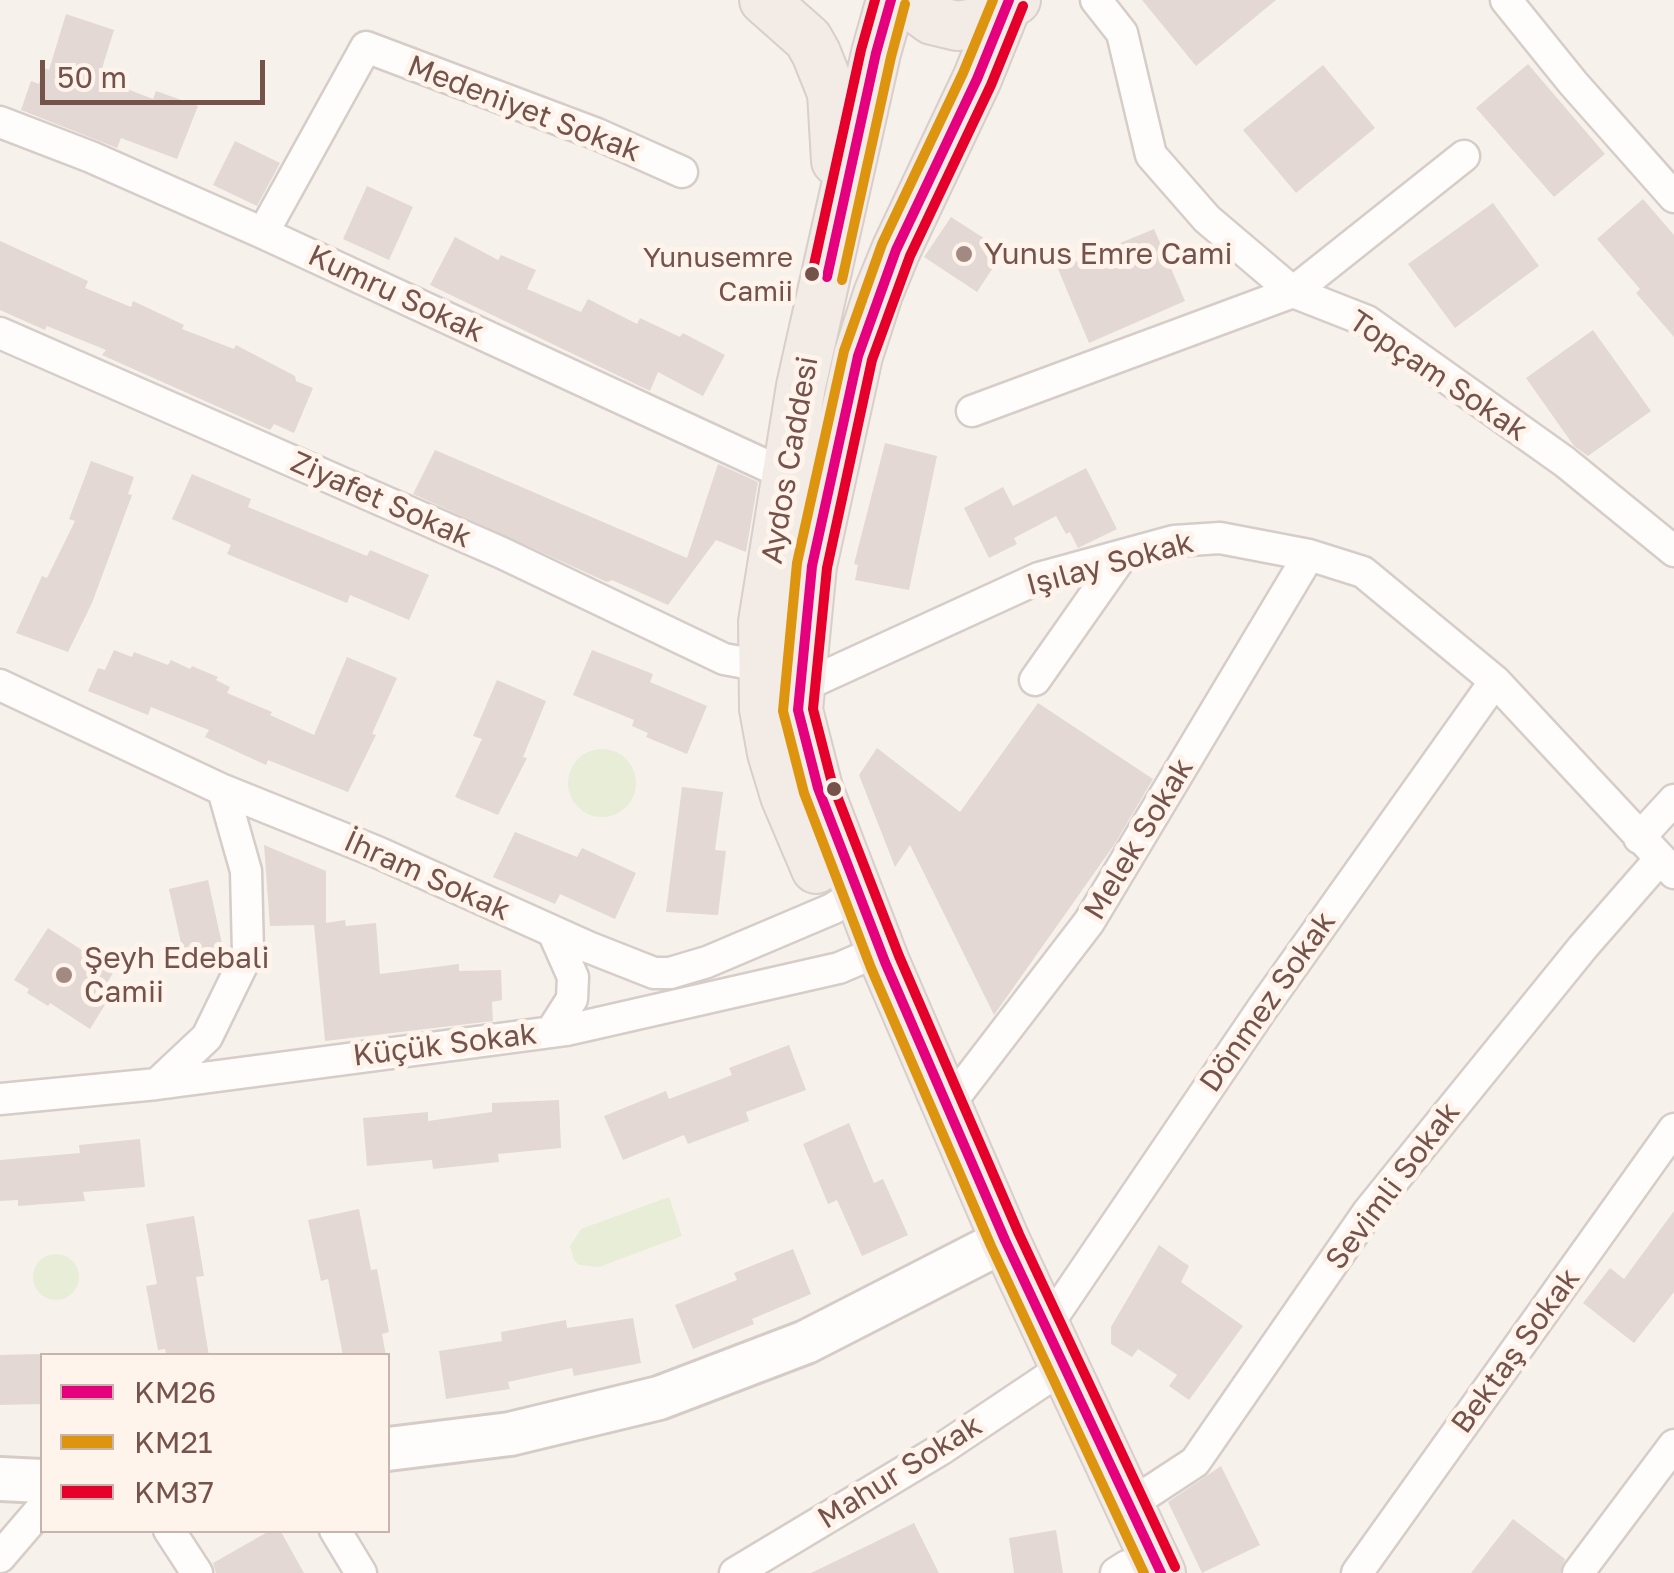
<!DOCTYPE html>
<html>
<head>
<meta charset="utf-8">
<style>
  body { margin:0 }
  #map { position:relative; width:1674px; height:1573px; overflow:hidden; background:#f7f1eb; font-family:"Golos Text",sans-serif }
  canvas { display:block }
  .legend { position:absolute; left:40px; top:1353px; width:350px; height:180px; box-sizing:border-box; background:#fff4ec; border:2px solid #c8b4ac; margin:0; padding:12px 18px; list-style:none; font-size:30px; color:#75534b }
  .legend li { display:flex; align-items:center; gap:20px; height:50px }
  .legend b { width:50px; border:2px solid #c8b4ac }
  .scale { position:absolute; left:40px; top:60px; width:225px; height:45px; box-sizing:border-box; border:5px solid #75534b; border-top:0; padding-left:12px; font-size:30px; line-height:35px; white-space:nowrap; color:#75534b; -webkit-text-stroke:8px #fff4ec; paint-order:stroke }
</style>
</head>
<body>
<div id="map">
<canvas width="1674" height="1573"></canvas>
<ul class="legend">
<li><b style="height:12px;background:#e5007d"></b>KM26</li>
<li><b style="height:12px;background:#dd950f"></b>KM21</li>
<li><b style="height:12px;background:#e4002b"></b>KM37</li>
</ul>
<div class="scale">50 m</div>
</div>
<script>
const ctx = document.querySelector('canvas').getContext('2d');
ctx.lineJoin = 'round';
function fill(path, color) {
  ctx.fillStyle = color;
  ctx.fill(path, 'evenodd');
}
function poly(rows) {
  const path = new Path2D();
  for (const r of rows) {
    if (r.length === 3) {
      path.moveTo(r[0] + r[2], r[1]);
      path.arc(r[0], r[1], r[2], 0, 2 * Math.PI);
      continue;
    }
    path.moveTo(r[0], r[1]);
    for (let i = 2; i < r.length; i += 2) path.lineTo(r[i], r[i + 1]);
  }
  return path;
}
function strokePath(path, color, width, dash) {
  ctx.strokeStyle = color;
  ctx.lineWidth = width;
  ctx.lineCap = dash ? 'butt' : 'round';
  ctx.setLineDash(dash || []);
  ctx.stroke(path);
}
function label(font, color, halo, rows, align = 'center') {
  ctx.font = font + ' "Golos Text",sans-serif';
  ctx.lineWidth = 10;
  ctx.setLineDash([]);
  ctx.textBaseline = 'middle';
  ctx.strokeStyle = halo;
  ctx.fillStyle = color;
  for (const [text, x, y, turn = 0] of rows) {
    ctx.save();
    ctx.translate(x, y);
    ctx.rotate((+turn || 0) * Math.PI / 180);
    ctx.textAlign = isNaN(turn) ? turn : align;
    if (halo) ctx.strokeText(text, 0, 0);
    ctx.fillText(text, 0, 0);
    ctx.restore();
  }
}
fill(poly([
  [602,783,34],
  [669,1197,682,1236,599,1267,579,1265,574,1260,570,1246,581,1229],
  [56,1277,23]
]), '#e7edd6');
fill(poly([
  [1142,0,1276,0,1196,66],
  [66,14,114,30,99,78,153,99,156,91,198,106,177,159,121,138,117,148,21,110,31,81,39,84,44,68,49,70],
  [1528,64,1605,154,1554,197,1476,108],
  [1323,65,1375,128,1296,193,1243,130],
  [235,141,280,163,257,206,213,185],
  [367,186,413,207,389,260,343,239],
  [1643,199,1674,235,1674,337,1636,293,1640,289,1597,239],
  [1493,203,1539,266,1455,328,1408,264],
  [951,217,1004,251,977,292,924,257],
  [1154,229,1185,301,1089,343,1058,269],
  [455,237,498,260,501,255,536,270,527,289,581,312,588,299,637,324,640,318,680,337,683,333,725,355,703,396,658,372,650,391,430,285],
  [0,241,88,281,85,288,131,307,133,301,184,325,182,329,234,349,236,345,295,376,296,381,313,388,294,433,274,424,270,430,102,355,106,350,47,326,45,330,0,310],
  [1593,330,1651,411,1588,456,1574,446,1526,378],
  [885,443,937,456,909,590,855,580,858,565,854,564],
  [435,450,687,558,718,464,758,482,746,552,716,540,668,605,612,580,607,582,413,494],
  [91,461,134,477,128,494,132,495,92,603,68,652,16,633,42,576,47,578,75,521,69,519],
  [1086,468,1117,529,1078,548,1070,532,1066,534,1056,516,1014,538,1017,544,989,558,964,508,1003,487,1013,506],
  [192,474,251,499,248,507,367,556,370,550,429,575,409,620,350,595,347,603,227,554,231,545,172,519],
  [114,650,132,657,134,652,168,665,171,660,190,669,192,666,218,677,216,680,230,687,227,693,272,712,270,715,314,735,347,657,397,678,372,734,376,735,348,792,268,760,266,765,205,737,209,730,151,707,148,715,88,691,98,668,105,670],
  [592,650,653,674,650,682,707,706,687,754,646,737,648,733,632,726,634,720,573,695],
  [497,680,546,701,523,757,527,758,498,815,455,797,482,739,473,736],
  [1038,703,1153,779,1114,845,994,1015,910,845,895,867,859,775,877,748,960,812],
  [682,787,723,792,715,850,726,851,718,915,666,912],
  [515,832,577,857,582,848,636,873,615,919,560,894,555,904,493,877],
  [264,845,326,871,326,923,345,920,346,926,376,923,380,974,459,964,459,971,501,970,502,1000,492,1002,493,1021,325,1041,314,925,270,926],
  [208,880,224,953,185,961,169,889],
  [48,928,114,971,106,985,114,990,90,1029,50,1003,48,1006,27,993,29,989,14,980],
  [789,1045,806,1090,746,1112,749,1121,688,1144,684,1135,623,1160,604,1116,666,1091,669,1099,732,1075,729,1068],
  [559,1100,561,1148,498,1154,499,1162,433,1169,432,1160,367,1166,363,1118,428,1112,428,1121,492,1112,492,1103],
  [849,1123,874,1183,883,1179,908,1235,862,1256,837,1200,828,1204,803,1144],
  [140,1139,145,1187,83,1192,85,1201,18,1206,18,1200,0,1201,0,1160,80,1153,79,1145],
  [359,1209,371,1270,377,1269,389,1332,382,1334,386,1356,343,1356,328,1279,321,1281,308,1220],
  [1674,1211,1674,1292,1634,1343,1583,1303,1610,1268,1624,1279],
  [194,1216,204,1276,196,1277,209,1356,167,1356,165,1349,158,1350,146,1286,157,1284,146,1224],
  [1159,1245,1189,1266,1181,1282,1243,1326,1189,1400,1169,1386,1177,1375,1138,1349,1132,1357,1111,1344,1111,1327],
  [793,1249,811,1294,752,1319,754,1324,693,1349,675,1305,737,1280,734,1273],
  [633,1318,641,1363,574,1376,572,1368,508,1382,510,1389,446,1399,439,1351,502,1341,501,1332,566,1320,567,1328],
  [42,1354,42,1404,0,1405,0,1355],
  [1221,1466,1260,1545,1202,1573,1168,1502],
  [1513,1519,1565,1559,1560,1573,1471,1573],
  [914,1523,939,1573,811,1573,869,1545],
  [271,1530,280,1530,304,1573,216,1573,213,1563],
  [1056,1530,1063,1573,1014,1573,1009,1538]
]), '#e3d8d3');
const street = poly([
  [1096,0,1122,33,1151,155,1207,219,1293,292,1367,321,1565,462,1674,551],
  [1506,0,1573,83,1674,197],
  [0,122,91,157,263,233,787,475],
  [263,233,366,47,597,134,682,172],
  [0,333,502,553,724,659,762,666],
  [972,411,1293,292,1464,156],
  [1035,680,1122,556],
  [0,685,223,790,377,852,588,947,654,973,670,973,707,962,832,909,859,893],
  [801,687,1039,578,1174,541,1220,538,1309,555,1363,572,1495,681,1674,873],
  [1639,838,1674,800],
  [551,1032,572,999,573,977,553,932],
  [157,1084,207,1037,248,953,246,871,223,790],
  [0,1099,157,1084,567,1030,839,968,881,950],
  [947,1107,1089,922,1309,555],
  [1046,1327,1262,1009,1495,681],
  [1128,1506,1195,1462,1368,1212,1583,947,1659,860],
  [169,1530,197,1573],
  [335,1530,361,1573],
  [0,1557,42,1508],
  [735,1573,940,1450,1064,1367],
  [1116,1573,1127,1566],
  [1357,1573,1674,1129],
  [1578,1573,1674,1445]
]);
const secondary = poly([
  [388,1449,510,1434,659,1398,806,1342,1005,1240],
  [0,1479,42,1481]
]);
const primary = poly([
  [764,0,808,39,816,53,832,93,836,161],
  [905,0,932,20,957,26,982,22,1016,0],
  [1009,0,977,79,896,250,878,294,858,356,812,566,798,710,818,788,885,962,1005,1240,1161,1573],
  [816,869,785,796,772,753,764,709,763,622,801,386,876,53,891,0]
]);
strokePath(street, '#d6ccc8', 35);
strokePath(secondary, '#d6ccc7', 48);
strokePath(primary, '#d8ceca', 52);
strokePath(street, '#fefdfc', 30);
strokePath(secondary, '#fefdfc', 42);
strokePath(primary, '#f2ebe6', 48);
strokePath(poly([
  [1009,0,977,79,896,250,858,356,812,566,798,710,818,788,885,962,1005,1240,1161,1573],
  [827,277,876,53,891,0]
]), '#e5007d', 10);
strokePath(poly([
  [993,0,963,73,882,244,844,351,797,563,783,711,804,793,871,968,991,1246,1144,1573],
  [842,280,891,57,905,4]
]), '#dd950f', 10);
strokePath(poly([
  [1023,6,991,85,910,256,872,360,827,568,813,709,832,783,899,956,1019,1234,1175,1567],
  [812,274,861,50,875,0]
]), '#e4002b', 10);
for (const [x, y, r, color] of [
  [964,254,10,"#a28a83"],
  [812,274,9,"#75534b"],
  [834,789,9,"#75534b"],
  [64,975,10,"#a28a83"]
]) {
  const dot = new Path2D();
  dot.arc(x, y, r, 0, 2 * Math.PI);
  ctx.fillStyle = color;
  ctx.fill(dot);
  strokePath(dot, '#fff4ec', 4);
}
label('28px', '#75534b', '#fff4ec', [
  ["Yunusemre",793,258],
  ["Cami̇i̇",793,292]
], 'right');
label('30px', '#75534b', '#fff4ec', [
  ["Medeniyet Sokak",524,109,21],
  ["Kumru Sokak",396,294,25],
  ["Topçam Sokak",1438,376,34],
  ["Aydos Caddesi",790,460,-80],
  ["Ziyafet Sokak",381,500,24],
  ["Işılay Sokak",1110,564,-15],
  ["Melek Sokak",1139,839,-59],
  ["İhram Sokak",427,876,24],
  ["Dönmez Sokak",1268,1002,-55],
  ["Küçük Sokak",445,1045,-7],
  ["Sevimli Sokak",1393,1186,-53],
  ["Bektaş Sokak",1516,1351,-54],
  ["Mahur Sokak",900,1472,-32]
]);
label('30px', '#75534b', '#fff4ec', [
  ["Yunus Emre Cami",984,254],
  ["Şeyh Edebali",84,958],
  ["Camii",84,992]
], 'left');
</script>
</body>
</html>
